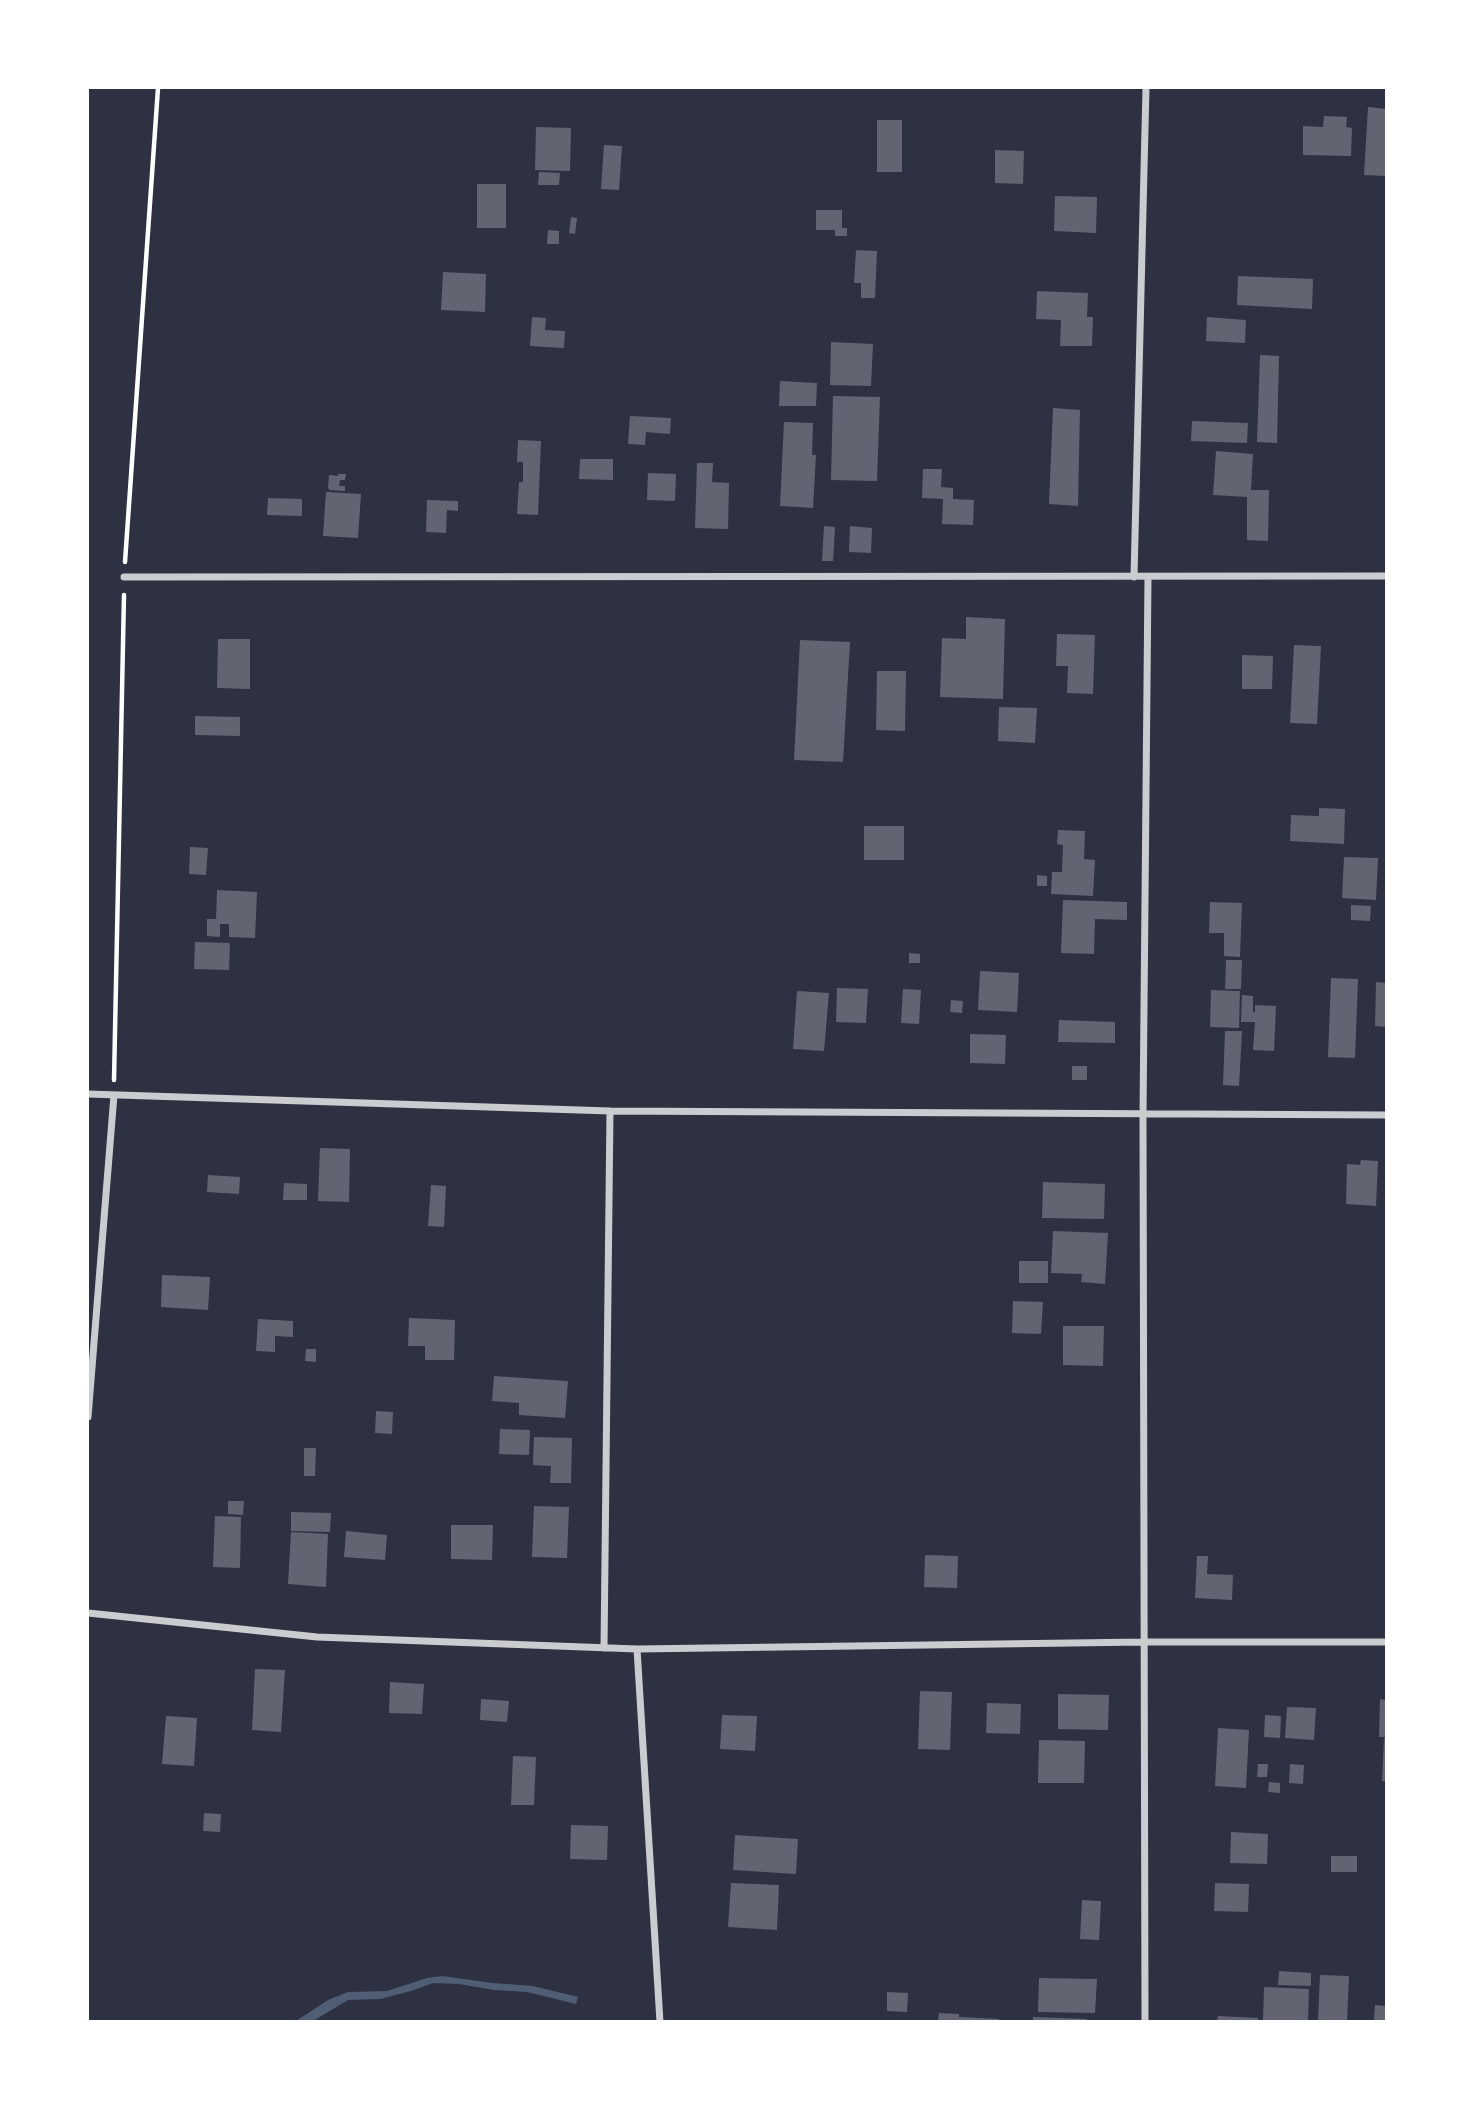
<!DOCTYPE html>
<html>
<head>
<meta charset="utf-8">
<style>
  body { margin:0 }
  #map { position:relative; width:1474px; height:2109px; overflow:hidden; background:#2d3142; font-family:Arial,sans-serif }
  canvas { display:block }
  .frame { position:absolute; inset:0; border:89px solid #fff; pointer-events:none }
</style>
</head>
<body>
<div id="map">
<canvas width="1474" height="2109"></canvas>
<div class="frame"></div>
</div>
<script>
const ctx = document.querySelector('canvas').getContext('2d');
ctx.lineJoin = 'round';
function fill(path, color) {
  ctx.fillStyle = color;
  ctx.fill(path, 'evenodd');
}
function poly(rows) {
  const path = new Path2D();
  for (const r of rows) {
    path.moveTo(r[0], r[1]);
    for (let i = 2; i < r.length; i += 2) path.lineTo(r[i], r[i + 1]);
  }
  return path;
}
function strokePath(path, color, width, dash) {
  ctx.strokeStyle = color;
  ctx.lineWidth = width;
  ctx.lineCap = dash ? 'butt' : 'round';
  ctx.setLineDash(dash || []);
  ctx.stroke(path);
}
fill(poly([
  [442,1976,493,1983,533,1986,578,1997,576,2004,527,1992,494,1990,459,1984,433,1983,411,1991,380,1999,348,2000,313,2021,296,2021,328,2000,348,1992,387,1991,427,1978]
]), '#4f5d75');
fill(poly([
  [1368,107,1386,109,1386,176,1364,175],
  [1324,116,1347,117,1346,127,1352,128,1351,156,1303,155,1303,126,1323,127],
  [877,120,902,120,902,172,877,172],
  [536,127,571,128,570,171,535,170],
  [604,145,622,146,619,190,601,189],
  [995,150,1024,151,1023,184,995,183],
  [539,172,560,173,559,185,538,185],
  [477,184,506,184,506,228,477,228],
  [1055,196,1097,197,1096,233,1054,231],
  [816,210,842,210,842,228,847,228,847,236,835,236,835,230,816,230],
  [571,217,577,218,575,234,569,233],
  [548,230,559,231,559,244,547,244],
  [856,250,877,251,875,298,861,298,861,283,854,283],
  [443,272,486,274,485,312,441,310],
  [1238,276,1313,279,1312,309,1237,305],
  [1037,291,1088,293,1087,317,1093,317,1092,346,1060,346,1061,320,1036,319],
  [532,317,546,318,545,330,565,331,564,348,530,346],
  [1207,317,1246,320,1245,343,1206,341],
  [831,342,873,344,871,386,830,385],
  [1260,355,1279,356,1277,443,1257,442],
  [780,381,817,383,816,406,779,406],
  [833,396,880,397,877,481,831,480],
  [1053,408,1080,410,1078,506,1049,504],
  [630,416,671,418,670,434,646,432,645,445,628,444],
  [1192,421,1248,423,1247,443,1191,441],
  [784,422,813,423,812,455,816,455,813,508,780,506],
  [518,440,541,441,538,515,517,514,519,482,523,482,523,462,517,462],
  [1216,451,1253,454,1251,490,1269,490,1268,541,1247,540,1247,497,1213,495],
  [580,459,613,459,613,480,579,479],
  [697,463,713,463,712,482,729,483,728,529,695,528],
  [923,469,942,469,941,487,953,488,953,499,974,500,973,525,942,524,943,499,922,498],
  [648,473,676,474,675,501,647,500],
  [338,474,346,474,345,480,340,480,339,486,345,486,345,491,330,490,328,488,329,475,338,476],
  [326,492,361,494,358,538,323,536],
  [268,498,302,499,302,516,267,515],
  [427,500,458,501,458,511,447,510,446,533,426,532],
  [824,526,835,527,833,561,822,561],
  [850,526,872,528,871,553,849,552],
  [966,617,1005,619,1003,699,940,697,942,638,966,639],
  [1057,634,1095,635,1093,694,1067,693,1068,666,1056,666],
  [218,639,250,639,250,689,217,688],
  [800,640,850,642,843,762,794,760],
  [1294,645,1321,646,1317,724,1290,723],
  [1242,655,1273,656,1272,689,1242,689],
  [877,671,906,671,905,731,876,730],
  [999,707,1037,708,1035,743,998,741],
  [195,716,240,717,240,736,195,735],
  [1319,808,1345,809,1344,844,1290,841,1291,815,1319,816],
  [864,826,904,826,904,860,864,860],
  [1058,830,1085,831,1084,859,1095,860,1093,896,1051,894,1052,872,1062,872,1063,845,1057,844],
  [190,847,208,848,206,875,189,874],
  [1344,857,1378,858,1376,900,1342,898],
  [1037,875,1047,876,1047,886,1037,886],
  [217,890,257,892,255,938,229,937,229,924,220,924,220,937,207,936,207,919,216,919],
  [1063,900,1127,902,1127,920,1095,919,1094,954,1061,953],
  [1210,902,1242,903,1240,957,1224,956,1224,933,1209,933],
  [1351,905,1371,906,1370,921,1351,920],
  [195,942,230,943,229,970,194,969],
  [909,953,920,954,920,963,909,963],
  [1226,960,1242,960,1241,989,1225,989],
  [980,971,1019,973,1017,1012,978,1010],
  [1331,978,1358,979,1355,1058,1328,1057],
  [1376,982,1386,983,1386,1027,1375,1026],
  [837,988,868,989,866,1023,836,1022],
  [903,989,921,990,919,1024,901,1023],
  [1211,990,1240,991,1239,1028,1210,1027],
  [797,991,829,993,824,1051,793,1049],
  [1242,995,1253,996,1253,1012,1255,1012,1255,1005,1276,1006,1274,1051,1253,1050,1255,1022,1241,1022],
  [951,1000,963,1001,962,1013,950,1012],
  [1059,1020,1115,1022,1115,1043,1058,1042],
  [1225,1031,1242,1031,1239,1086,1223,1085],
  [970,1034,1006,1035,1005,1064,970,1063],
  [1072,1066,1087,1066,1087,1080,1072,1080],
  [320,1148,350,1149,349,1202,318,1201],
  [1361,1160,1378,1161,1376,1206,1346,1204,1347,1164,1360,1165],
  [208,1175,240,1177,239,1194,207,1192],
  [1043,1182,1105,1184,1104,1219,1042,1218],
  [284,1183,307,1184,307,1200,283,1200],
  [431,1185,446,1186,444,1227,428,1226],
  [1053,1231,1108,1233,1105,1284,1081,1282,1082,1274,1051,1273],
  [1019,1261,1048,1261,1048,1283,1019,1283],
  [162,1275,210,1277,208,1310,161,1307],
  [1013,1301,1043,1302,1041,1334,1012,1333],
  [409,1318,455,1320,454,1360,425,1360,425,1346,408,1346],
  [258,1319,293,1321,293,1337,275,1336,275,1352,256,1351],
  [1063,1326,1104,1326,1103,1366,1063,1365],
  [306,1349,316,1349,316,1362,305,1361],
  [494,1376,568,1381,565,1418,519,1415,519,1403,492,1401],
  [376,1411,393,1412,392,1434,375,1433],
  [500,1429,530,1430,529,1455,499,1454],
  [534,1437,572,1438,571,1483,550,1483,551,1466,533,1465],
  [304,1448,316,1448,315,1476,304,1476],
  [228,1501,244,1501,243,1515,228,1514],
  [534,1506,569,1507,567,1558,532,1557],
  [291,1512,331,1513,330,1532,291,1531],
  [215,1516,241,1517,240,1568,213,1567],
  [451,1525,493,1525,492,1560,451,1559],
  [346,1531,387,1535,385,1560,344,1557],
  [291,1532,328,1534,326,1587,288,1584],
  [925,1555,958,1556,957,1588,924,1587],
  [1197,1556,1208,1556,1207,1574,1233,1575,1232,1600,1195,1598],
  [255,1669,285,1670,281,1732,252,1730],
  [390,1682,424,1684,422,1714,389,1713],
  [920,1691,952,1692,950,1750,918,1749],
  [1058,1694,1109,1695,1108,1730,1058,1729],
  [481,1699,509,1701,507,1722,480,1720],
  [1380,1699,1386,1700,1386,1737,1379,1737],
  [987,1703,1021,1704,1020,1734,986,1733],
  [1287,1707,1316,1708,1314,1740,1285,1738],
  [722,1715,757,1716,755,1751,720,1749],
  [1265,1715,1281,1716,1280,1738,1264,1737],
  [166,1716,197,1718,194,1766,162,1764],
  [1218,1728,1249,1730,1246,1788,1215,1786],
  [1384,1738,1386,1739,1386,1781,1382,1781],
  [1039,1740,1085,1741,1084,1783,1038,1783],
  [513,1756,536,1757,534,1805,511,1805],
  [1258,1764,1268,1764,1267,1777,1257,1777],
  [1290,1764,1304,1765,1303,1784,1289,1783],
  [1269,1782,1280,1783,1280,1793,1268,1792],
  [204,1813,221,1814,220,1832,203,1831],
  [571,1825,608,1826,607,1860,570,1859],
  [1231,1832,1268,1834,1267,1864,1230,1863],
  [735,1835,798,1839,796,1874,733,1870],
  [1331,1856,1357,1856,1357,1872,1331,1872],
  [731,1883,779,1885,777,1930,728,1927],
  [1215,1883,1249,1884,1248,1912,1214,1911],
  [1082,1900,1101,1901,1099,1940,1080,1939],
  [1279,1971,1311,1973,1311,1986,1278,1985],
  [1320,1975,1349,1976,1347,2021,1318,2021],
  [1039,1978,1097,1979,1095,2013,1038,2012],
  [1264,1987,1309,1989,1308,2021,1263,2021],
  [887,1992,908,1993,907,2012,887,2011],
  [1375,2005,1386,2006,1386,2021,1374,2021],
  [939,2013,959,2014,959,2017,999,2019,999,2021,938,2021],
  [1218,2016,1258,2018,1258,2021,1217,2021],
  [1033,2017,1087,2019,1087,2021,1033,2021]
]), '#626471');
strokePath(poly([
  [125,562,158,88],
  [114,1080,124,595]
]), '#fff', 4.5);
strokePath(poly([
  [124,577,1386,576],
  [1134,577,1146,88],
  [88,1094,610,1111,1386,1115],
  [88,1417,114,1095],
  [88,1613,317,1637,637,1649,1143,1642,1386,1642],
  [604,1648,610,1111],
  [637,1649,660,2022],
  [1145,2022,1143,1115,1148,577]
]), '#caccd0', 7);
</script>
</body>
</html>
